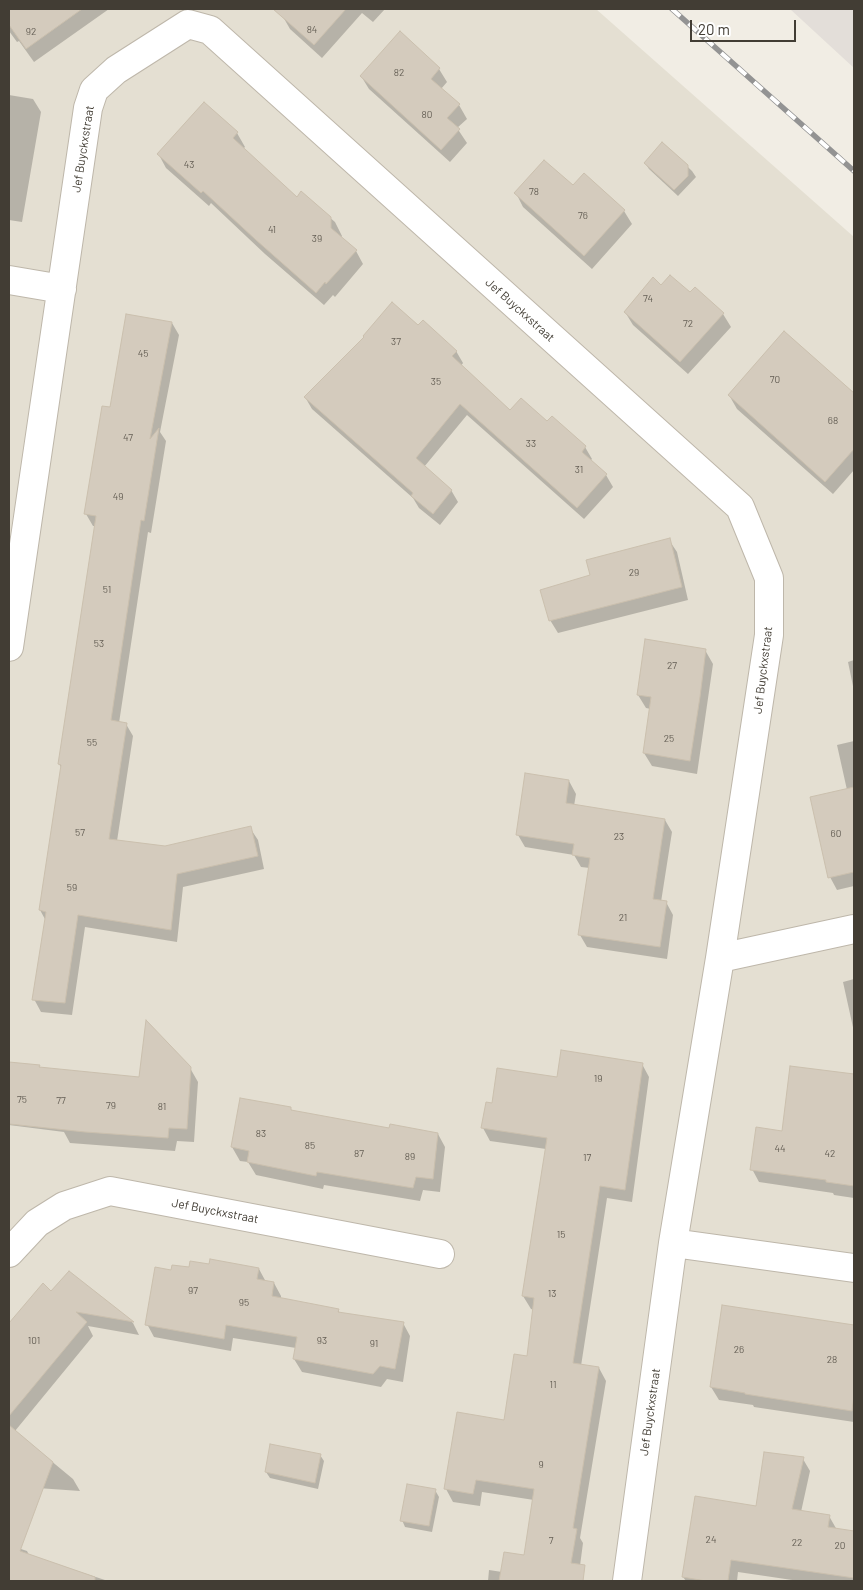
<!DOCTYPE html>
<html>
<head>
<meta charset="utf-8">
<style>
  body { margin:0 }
  #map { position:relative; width:863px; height:1590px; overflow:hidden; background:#f1ede4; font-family:Barlow,sans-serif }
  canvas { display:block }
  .frame { position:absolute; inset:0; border:10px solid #423d34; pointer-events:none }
  .scale { position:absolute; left:690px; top:20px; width:106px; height:22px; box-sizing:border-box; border:2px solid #423d34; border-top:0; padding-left:6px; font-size:15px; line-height:18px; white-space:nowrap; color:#423d34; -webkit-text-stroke:4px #fff; paint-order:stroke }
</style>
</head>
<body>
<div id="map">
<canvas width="863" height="1590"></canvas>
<div class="frame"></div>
<div class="scale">20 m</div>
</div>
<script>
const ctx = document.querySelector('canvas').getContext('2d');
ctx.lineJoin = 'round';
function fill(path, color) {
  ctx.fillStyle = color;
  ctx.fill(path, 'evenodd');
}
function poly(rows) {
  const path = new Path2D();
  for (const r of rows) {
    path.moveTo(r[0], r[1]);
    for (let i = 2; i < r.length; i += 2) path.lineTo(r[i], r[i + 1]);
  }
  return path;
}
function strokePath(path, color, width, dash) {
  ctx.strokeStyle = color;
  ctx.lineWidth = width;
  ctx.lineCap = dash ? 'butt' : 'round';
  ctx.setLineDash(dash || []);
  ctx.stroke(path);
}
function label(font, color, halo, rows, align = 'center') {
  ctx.font = font + ' Barlow,sans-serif';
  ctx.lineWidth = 5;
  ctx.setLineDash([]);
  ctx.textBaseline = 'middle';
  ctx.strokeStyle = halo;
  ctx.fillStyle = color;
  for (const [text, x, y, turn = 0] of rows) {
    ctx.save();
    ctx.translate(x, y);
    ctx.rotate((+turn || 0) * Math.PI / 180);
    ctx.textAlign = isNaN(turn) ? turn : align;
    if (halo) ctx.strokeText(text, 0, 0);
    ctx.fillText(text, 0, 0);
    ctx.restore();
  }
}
fill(poly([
  [9,9,596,9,854,237,854,1581,9,1581]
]), '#e4dfd2');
fill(poly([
  [790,9,854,9,854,68]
]), '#e3ded9');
fill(poly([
  [9,9,109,9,34,62,19,41,17,42,9,31],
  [288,9,385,9,373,22,362,13,322,58,290,29,282,15],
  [439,69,447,82,441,89,459,105,467,119,457,128,467,143,450,162,369,89,361,76],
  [9,95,33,99,41,112,22,222,9,220],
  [204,103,237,133,245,147,243,149,297,198,301,193,335,222,342,236,341,238,356,251,363,264,335,297,333,295,324,305,265,254,211,203,209,206,166,168,159,155],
  [663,143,692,171,696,177,678,196,649,169,645,163],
  [516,193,624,211,632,224,592,269,523,207],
  [661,286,690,294,723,314,731,327,688,374,633,325,625,312],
  [172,323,179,335,160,432,166,441,151,533,148,532,119,723,126,724,133,736,117,841,165,848,250,828,258,840,264,869,183,887,177,942,85,927,72,1015,41,1012,34,999,46,921,40,910,62,769,59,764,96,526,93,526,86,514,111,409],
  [418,327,456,351,463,363,461,366,510,412,547,423,585,447,592,459,590,461,606,475,613,487,584,519,467,415,424,467,451,490,458,502,440,525,419,508,413,498,312,409,305,397],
  [784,333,854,395,854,470,833,494,737,409,729,395],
  [669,540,677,552,688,600,558,633,550,620,592,576],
  [705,650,713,664,697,774,652,766,644,753,651,709,646,708,638,695],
  [854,660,854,691,848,662],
  [854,741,854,886,837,890,830,877,847,790,837,745],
  [569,781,576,794,574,806,665,820,672,832,661,902,666,902,673,915,667,959,587,947,580,935,590,868,581,867,574,855,525,847,518,835],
  [854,979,854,1032,843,982],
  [9,1063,39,1066,40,1068,140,1078,190,1068,198,1082,194,1142,177,1141,175,1151,70,1143,64,1132,9,1125],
  [642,1064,649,1077,632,1202,607,1198,581,1366,599,1368,606,1381,580,1538,583,1543,578,1581,488,1581,489,1570,502,1572,525,1557,534,1500,482,1492,480,1506,453,1502,446,1489,505,1421,528,1357,534,1310,531,1309,523,1296,546,1149,490,1141,483,1128,493,1104,558,1079],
  [791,1068,854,1075,854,1198,834,1195,833,1193,759,1182,752,1169,783,1132],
  [290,1108,293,1112,390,1129,438,1134,445,1147,440,1192,423,1190,420,1201,324,1185,323,1189,256,1175,248,1162,240,1161,232,1147],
  [190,1269,259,1269,266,1282,274,1283,281,1296,281,1299,338,1310,340,1313,403,1323,410,1336,403,1382,387,1379,381,1387,302,1372,294,1359,296,1348,233,1338,231,1351,154,1337,147,1324,172,1272],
  [69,1272,133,1323,139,1335,88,1326,93,1336,15,1431,73,1479,80,1491,9,1486,9,1330,15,1322,51,1292],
  [724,1307,854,1326,854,1422,754,1407,753,1405,719,1400,711,1387],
  [320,1455,324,1461,318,1489,270,1478,266,1472],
  [803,1459,810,1471,801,1512,829,1516,837,1530,854,1532,854,1581,799,1581,738,1572,737,1581,686,1581,683,1577,757,1508],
  [435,1490,439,1497,432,1532,405,1527,402,1520],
  [9,1545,27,1551,29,1555,108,1581,9,1581]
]), '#0003');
const building = poly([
  [9,9,82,9,26,49,9,25,9,9],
  [273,9,346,9,314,45,273,9],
  [400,31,440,68,431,79,460,104,447,118,460,129,441,150,360,76,400,31],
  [204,102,238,132,233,138,297,197,301,191,331,217,331,228,357,250,326,284,325,282,316,293,256,240,203,191,201,193,157,154,204,102],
  [662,142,688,165,688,176,674,190,644,163,662,142],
  [544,160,573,185,584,173,625,210,584,256,514,193,544,160],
  [670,275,690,292,695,287,724,313,680,362,624,312,653,277,661,285,670,275],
  [392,302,418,325,423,320,457,351,452,356,510,410,521,398,547,421,552,416,586,446,582,452,607,474,577,508,460,404,416,458,452,490,433,514,411,496,413,493,304,397,364,337,363,336,392,302],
  [126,314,172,322,150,439,159,428,144,521,141,520,111,720,127,723,109,839,165,846,251,826,258,856,177,874,171,930,78,915,65,1003,32,1000,46,912,39,910,61,765,58,764,96,516,84,514,102,406,110,407,126,314],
  [784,331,854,393,854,449,825,482,728,395,784,331],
  [670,538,682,587,549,621,540,590,590,575,586,560,670,538],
  [645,639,706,649,700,697,690,761,643,753,651,697,637,695,645,639],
  [525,773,569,780,566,803,665,819,653,899,667,901,660,947,578,935,590,858,572,855,574,844,516,835,525,773],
  [854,787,854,872,828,878,810,797,854,787],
  [146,1020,191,1067,187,1129,169,1128,168,1138,85,1132,9,1124,9,1062,40,1065,39,1067,139,1077,146,1020],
  [561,1050,643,1063,625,1190,600,1186,573,1363,599,1367,573,1528,577,1529,571,1563,585,1565,583,1581,499,1581,504,1552,524,1555,534,1489,476,1480,473,1494,444,1489,457,1412,504,1420,514,1354,527,1356,534,1298,522,1296,547,1138,481,1128,486,1102,492,1103,497,1068,557,1077,561,1050],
  [790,1066,854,1074,854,1186,826,1182,826,1180,750,1170,756,1127,782,1131,790,1066],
  [240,1098,291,1107,291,1110,389,1128,390,1124,438,1133,433,1179,416,1177,413,1188,317,1172,316,1176,247,1162,249,1151,231,1147,240,1098],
  [210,1259,259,1268,257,1279,274,1282,272,1296,339,1309,338,1312,404,1322,395,1369,380,1366,373,1374,293,1359,297,1337,226,1325,224,1339,145,1325,155,1267,171,1270,172,1265,189,1267,190,1261,209,1264,210,1259],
  [69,1271,134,1322,76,1312,87,1322,9,1416,9,1323,43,1283,51,1291,69,1271],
  [722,1305,854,1325,854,1395,852,1411,745,1394,745,1393,710,1387,722,1305],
  [9,1425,53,1462,20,1551,95,1577,95,1581,9,1581,9,1425],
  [270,1444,321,1454,315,1483,265,1472,270,1444],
  [764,1452,804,1457,792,1509,830,1515,828,1527,854,1531,854,1578,731,1560,728,1581,706,1581,682,1577,695,1496,756,1506,764,1452],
  [407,1484,436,1489,429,1526,400,1521,407,1484]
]);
fill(building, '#d4cbbd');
strokePath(building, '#cbc0ae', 1);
const street = poly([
  [9,280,62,289],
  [9,647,88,108,94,90,116,70,188,24,210,30,740,507,769,578,769,635,720,958,673,1243,627,1581],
  [720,958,854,929],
  [673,1243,854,1268],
  [9,1253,37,1223,64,1206,110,1191,440,1254]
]);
strokePath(street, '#beb7aa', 30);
strokePath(street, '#fff', 28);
const rail = poly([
  [672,9,854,171]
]);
strokePath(rail, '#939393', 5.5);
strokePath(rail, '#fff', 4, [11]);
label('10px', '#666056', null, [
  ["84",312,30],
  ["92",31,32],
  ["82",399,73],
  ["80",427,115],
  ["43",189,165],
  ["78",534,192],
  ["76",583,216],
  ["41",272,230],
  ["39",317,239],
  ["74",648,299],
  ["72",688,324],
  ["37",396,342],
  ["45",143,354],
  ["70",775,380],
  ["35",436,382],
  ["68",833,421],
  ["47",128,438],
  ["33",531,444],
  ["31",579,470],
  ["49",118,497],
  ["29",634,573],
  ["51",107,590],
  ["53",99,644],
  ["27",672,666],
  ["25",669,739],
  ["55",92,743],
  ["57",80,833],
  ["60",836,834],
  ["23",619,837],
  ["59",72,888],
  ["21",623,918],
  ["19",598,1079],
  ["75",22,1100],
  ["77",61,1101],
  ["79",111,1106],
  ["81",162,1107],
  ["83",261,1134],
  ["85",310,1146],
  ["44",780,1149],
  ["87",359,1154],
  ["42",830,1154],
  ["89",410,1157],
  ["17",587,1158],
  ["15",561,1235],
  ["97",193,1291],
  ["13",552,1294],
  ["95",244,1303],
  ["101",34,1341],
  ["93",322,1341],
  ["91",374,1344],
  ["26",739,1350],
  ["28",832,1360],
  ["11",553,1385],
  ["9",541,1465],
  ["24",711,1540],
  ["7",551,1541],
  ["22",797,1543],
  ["20",840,1546]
]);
label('12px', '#423d34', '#fff', [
  ["Jef Buyckxstraat",83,149,-81],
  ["Jef Buyckxstraat",520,310,42],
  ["Jef Buyckxstraat",763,670,-83],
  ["Jef Buyckxstraat",215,1211,11],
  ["Jef Buyckxstraat",650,1412,-82]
]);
</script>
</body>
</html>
